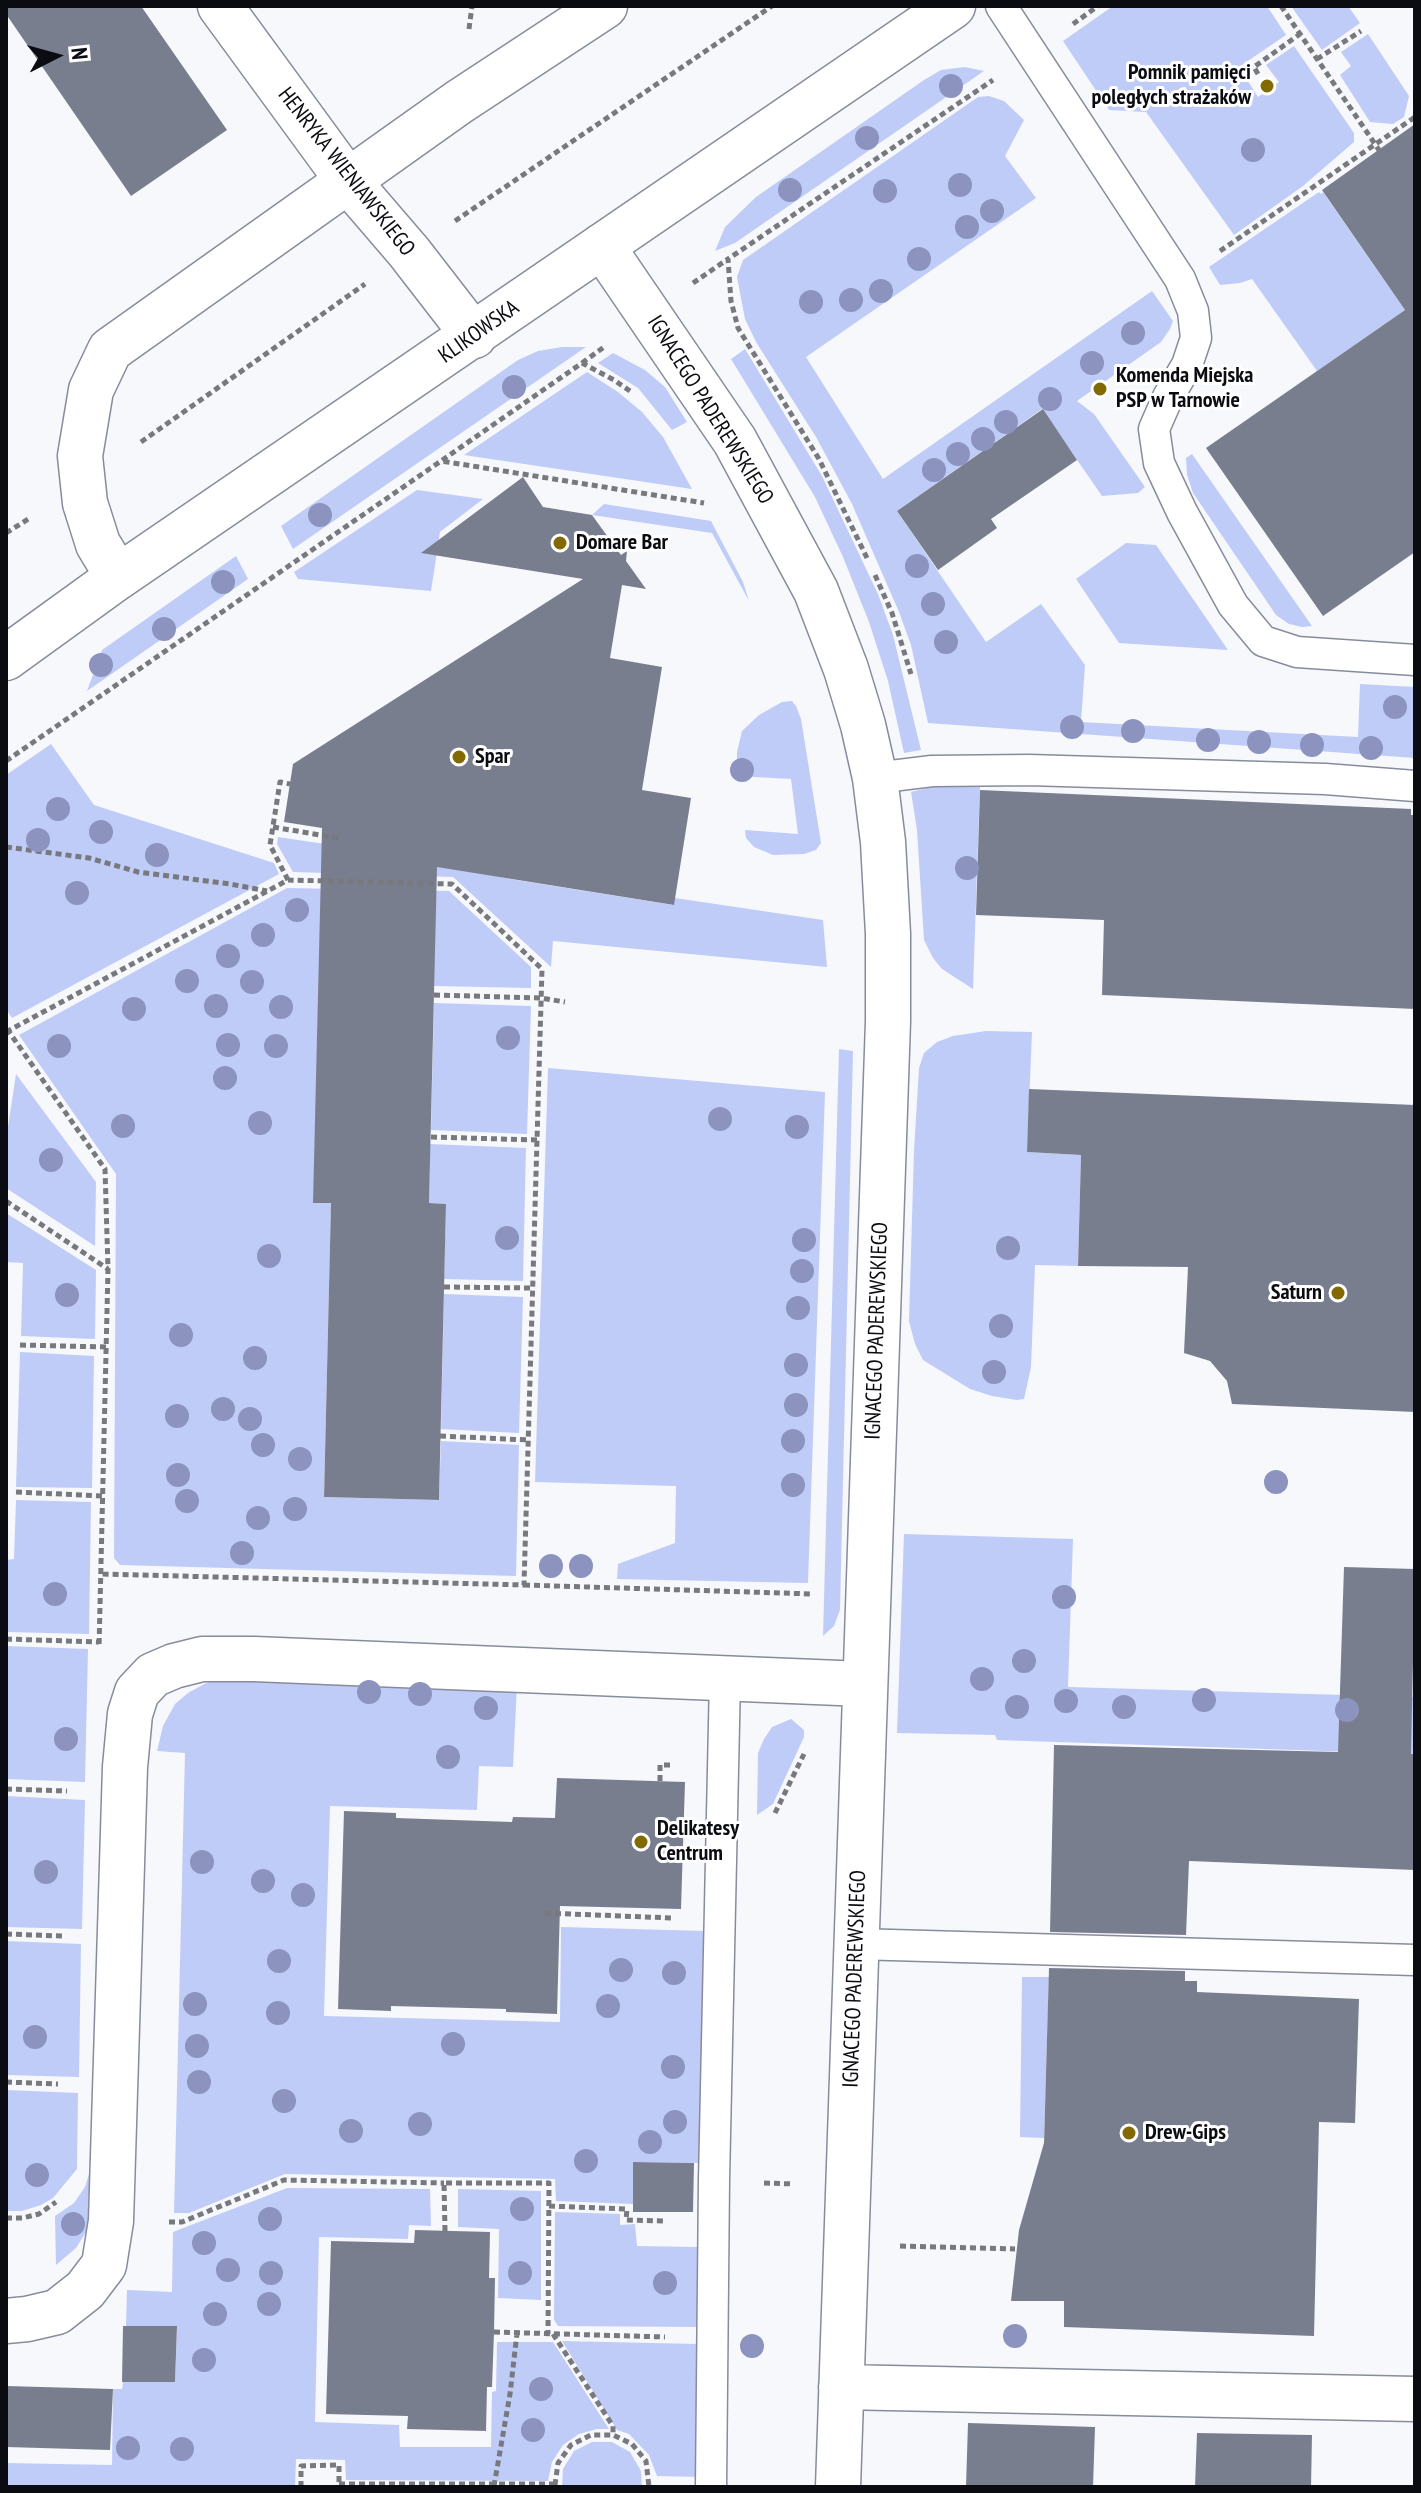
<!DOCTYPE html>
<html>
<head>
<meta charset="utf-8">
<style>
  body { margin:0 }
  #map { position:relative; width:1421px; height:2493px; overflow:hidden; background:#f7f8fc; font-family:"PT Sans Narrow",sans-serif }
  canvas { display:block }
  .frame { position:absolute; inset:0; border:8px solid #0b0c12; pointer-events:none }
  .north { position:absolute; left:16px; top:16px; width:80px; height:80px; -webkit-text-stroke:6px #fff; paint-order:stroke; rotate:84deg; font-size:22px; font-weight:700; line-height:32px; text-align:center; color:#0b0c12 }
  .north::after { content:''; display:block; margin:auto; width:28px; height:36px; background:#0b0c12; clip-path:polygon(50% 0,100% 100%,50% 72%,0 100%) }
</style>
</head>
<body>
<div id="map">
<canvas width="1421" height="2493"></canvas>
<div class="frame"></div>
<div class="north">N</div>
</div>
<script>
const ctx = document.querySelector('canvas').getContext('2d');
ctx.lineJoin = 'round';
function fill(path, color) {
  ctx.fillStyle = color;
  ctx.fill(path, 'evenodd');
}
function poly(rows) {
  const path = new Path2D();
  for (const r of rows) {
    path.moveTo(r[0], r[1]);
    for (let i = 2; i < r.length; i += 2) path.lineTo(r[i], r[i + 1]);
  }
  return path;
}
function strokePath(path, color, width, dash) {
  ctx.strokeStyle = color;
  ctx.lineWidth = width;
  ctx.lineCap = dash ? 'butt' : 'round';
  ctx.setLineDash(dash || []);
  ctx.stroke(path);
}
function label(font, color, halo, rows, align = 'center') {
  ctx.font = font + ' "PT Sans Narrow",sans-serif';
  ctx.lineWidth = 6;
  ctx.setLineDash([]);
  ctx.textBaseline = 'middle';
  ctx.strokeStyle = halo;
  ctx.fillStyle = color;
  for (const [text, x, y, turn = 0] of rows) {
    ctx.save();
    ctx.translate(x, y);
    ctx.rotate((+turn || 0) * Math.PI / 180);
    ctx.textAlign = isNaN(turn) ? turn : align;
    if (halo) ctx.strokeText(text, 0, 0);
    ctx.fillText(text, 0, 0);
    ctx.restore();
  }
}
fill(poly([
  [1113,6,1267,6,1286,35,1239,67,1258,97,1279,82,1266,65,1294,46,1354,133,1354,142,1303,186,1234,235,1146,112,1109,110,1063,41],
  [1291,6,1348,6,1360,23,1322,50],
  [1368,34,1409,96,1404,117,1393,124,1370,122,1340,75,1351,66,1341,52],
  [965,67,984,71,735,243,715,251,725,227,756,197,924,80,941,70],
  [989,96,1004,101,1024,120,1005,156,1036,198,806,357,883,479,1152,291,1173,321,1170,329,1161,342,1077,401,1094,414,1145,487,1138,493,1102,496,1042,409,897,511,986,642,1041,604,1085,665,1081,722,1358,737,1360,684,1415,687,1415,758,928,723,911,645,899,612,852,504,816,437,756,342,745,319,737,277,743,260,978,97],
  [1319,192,1321,194,1323,192,1405,310,1317,371,1252,279,1240,283,1220,285,1209,267],
  [562,347,586,347,293,549,281,526,518,360,538,351],
  [745,349,822,476,878,594,893,635,921,750,904,753,888,681,869,622,843,557,815,497,731,359],
  [613,353,645,370,665,387,687,422,672,430,638,388,598,363],
  [587,372,618,392,642,412,663,437,692,489,464,455],
  [1192,454,1312,626,1302,627,1289,624,1276,615,1193,493,1187,475,1186,458],
  [417,490,483,499,440,532,431,591,298,579,294,572],
  [604,504,711,521,743,582,749,601,712,533,592,515],
  [1126,543,1156,545,1228,650,1119,643,1076,579],
  [236,556,248,579,87,691,102,650],
  [792,701,796,706,801,719,821,843,816,850,804,854,773,855,754,847,746,838,745,830,798,834,791,779,737,776,737,752,742,731,759,715,782,702],
  [51,744,94,805,274,863,279,874,12,1018,6,1009,6,775],
  [943,784,980,785,973,989,942,969,933,958,924,940,917,830,911,792],
  [278,837,345,847,516,880,673,905,675,898,823,920,827,967,553,941,551,967,453,877,293,872,277,844],
  [287,888,449,891,531,967,531,988,434,986,314,1203,331,1203,324,1497,439,1500,441,1441,519,1445,516,1576,120,1565,114,1558,116,1174,19,1035],
  [434,1003,531,1006,527,1134,431,1130],
  [986,1031,1032,1032,1027,1152,1081,1155,1078,1266,1035,1265,1031,1367,1024,1399,1017,1400,992,1396,970,1389,923,1360,915,1344,909,1321,914,1151,919,1068,924,1053,937,1042,953,1036],
  [839,1049,853,1051,840,1610,834,1626,823,1636],
  [548,1068,825,1092,808,1583,617,1579,618,1564,675,1543,676,1486,535,1482],
  [16,1074,96,1182,95,1246,6,1188,6,1140],
  [430,1144,526,1148,523,1281,444,1279,446,1204,429,1203],
  [6,1213,96,1270,95,1339,21,1336,23,1263,6,1262],
  [444,1294,523,1297,519,1433,441,1429],
  [20,1352,94,1356,92,1488,16,1487],
  [16,1500,91,1502,89,1634,6,1632,6,1560,14,1559],
  [904,1534,1073,1539,1068,1687,1415,1697,1415,1754,997,1740,995,1735,897,1733],
  [6,1646,88,1649,85,1782,6,1779],
  [222,1679,517,1684,513,1767,479,1766,477,1810,330,1806,324,2016,560,2022,561,1927,705,1931,702,2163,633,2162,633,2204,556,2201,555,2179,285,2174,189,2213,174,2213,185,1753,157,1751,163,1726,175,1704,188,1693,206,1683],
  [791,1719,804,1730,804,1737,773,1804,757,1815,758,1753,764,1739,772,1727],
  [6,1796,85,1800,82,1929,6,1927],
  [6,1941,81,1944,79,2077,6,2075],
  [1022,1977,1049,1977,1044,2138,1020,2137],
  [6,2090,78,2093,77,2169,53,2198,41,2205,22,2211,6,2211],
  [93,2161,93,2212,86,2232,76,2248,56,2265,55,2216,74,2203,85,2187],
  [287,2188,430,2189,431,2226,409,2225,408,2239,319,2237,315,2422,399,2425,400,2447,491,2447,492,2392,496,2391,497,2342,553,2342,609,2429,597,2429,579,2434,563,2445,552,2462,548,2481,346,2480,345,2460,296,2459,295,2487,6,2487,6,2463,112,2465,113,2389,122,2389,123,2382,175,2382,177,2327,126,2326,127,2290,172,2292,173,2232],
  [458,2189,541,2191,541,2300,498,2298,499,2229,458,2227],
  [555,2212,620,2214,620,2225,635,2224,637,2246,697,2247,697,2327,558,2326,554,2320],
  [562,2341,698,2344,699,2477,657,2476,649,2455,629,2434,617,2430],
  [592,2442,612,2442,630,2452,641,2471,642,2487,562,2487,563,2469,574,2451]
]), '#bfccf8');
fill(poly([
  [6,6,141,6,227,130,131,196,6,14],
  [1415,124,1415,552,1323,616,1206,448,1405,310,1322,190],
  [1043,409,1077,460,991,519,997,528,938,570,897,511],
  [523,477,543,507,592,515,621,555,627,551,626,561,646,589,622,585,610,658,662,667,642,790,691,798,674,905,437,867,429,1203,446,1204,439,1500,324,1497,331,1203,313,1203,322,828,284,822,293,764,583,579,421,553],
  [980,790,1411,809,1411,815,1415,815,1415,1009,1102,995,1104,920,976,915],
  [1029,1089,1415,1105,1415,1412,1232,1404,1227,1381,1210,1361,1184,1353,1188,1267,1078,1266,1081,1155,1027,1152],
  [1344,1567,1415,1569,1411,1754,1415,1754,1415,1870,1189,1861,1186,1935,1050,1932,1054,1745,1338,1752],
  [557,1778,685,1782,681,1909,560,1906,557,2014,506,2012,506,2009,391,2006,391,2011,338,2009,344,1811,396,1813,396,1818,512,1822,513,1817,555,1818],
  [1049,1968,1185,1971,1185,1981,1197,1981,1197,1992,1359,1999,1355,2123,1319,2122,1314,2336,1064,2327,1064,2301,1011,2301,1019,2230,1044,2143],
  [633,2162,694,2163,693,2212,633,2212],
  [415,2230,490,2232,489,2278,495,2278,494,2332,492,2387,487,2387,486,2431,407,2429,408,2416,326,2414,331,2241,414,2243],
  [123,2326,177,2326,175,2382,122,2382],
  [6,2386,113,2389,110,2450,6,2447],
  [968,2423,1095,2427,1093,2487,966,2487],
  [1197,2433,1312,2435,1311,2487,1195,2487]
]), '#797e8e');
const service = poly([
  [1001,6,1180,279,1193,311,1196,338,1187,365,1168,397,1154,429,1159,463,1182,512,1233,605,1263,641,1297,652,1415,660],
  [875,778,932,771,1029,770,1325,779,1415,786],
  [856,1944,1415,1960],
  [711,2487,714,2180,725,1678]
]);
const minor = poly([
  [220,6,348,181,409,252,474,336],
  [602,246,735,441,816,591,846,669,863,725,875,778,883,842,888,934,888,1021,838,2487],
  [118,577,98,544,85,503,80,456,91,390,110,350,459,102,605,6],
  [6,2321,27,2319,57,2312,85,2290,104,2265,111,2221,125,1767,130,1714,137,1692,153,1675,174,1666,202,1659,254,1659,864,1684],
  [841,2387,1415,2399]
]);
const tertiary = poly([
  [6,658,118,577,953,6]
]);
strokePath(service, '#878c9c', 33);
strokePath(minor, '#878c9c', 47);
strokePath(tertiary, '#878c9c', 47);
strokePath(poly([
  [1281,6,1379,150],
  [1073,24,1098,6],
  [469,29,472,6],
  [1317,59,1361,31],
  [1258,74,1254,67,1300,34],
  [455,221,772,6],
  [1220,251,1415,117],
  [693,283,728,259],
  [582,363,604,347],
  [630,391,614,380,582,363,441,461,704,503],
  [141,442,365,284],
  [6,533,30,518],
  [867,558,819,459,738,328,731,301,728,259,993,80],
  [875,575,892,613,911,674],
  [6,761,441,461],
  [273,827,338,838],
  [6,847,89,858,138,872,230,884,267,891],
  [288,880,270,845,280,782,290,784],
  [434,995,541,998,565,1002],
  [7,1029,105,1169,108,1269,99,1648],
  [6,1032,288,880,452,884,542,969,524,1585,101,1574],
  [431,1137,537,1140],
  [6,1201,108,1269],
  [444,1287,532,1288],
  [20,1345,107,1347],
  [440,1436,529,1440],
  [16,1492,103,1496],
  [524,1585,812,1594],
  [6,1639,99,1642],
  [660,1781,660,1765,674,1765],
  [6,1789,67,1791],
  [775,1813,804,1754],
  [545,1913,672,1918],
  [6,1934,62,1936],
  [6,2082,58,2084],
  [764,2183,794,2184],
  [549,2206,627,2209,626,2220,664,2221],
  [6,2218,22,2218,39,2214,56,2202],
  [169,2222,182,2222,284,2180,444,2183],
  [445,2231,444,2183,549,2183,548,2334],
  [900,2246,1015,2249],
  [494,2332,665,2337],
  [553,2334,613,2426,613,2435],
  [339,2484,555,2484],
  [555,2485,558,2463,571,2445,591,2435,613,2435,632,2444,646,2461,649,2487],
  [494,2486,510,2394,517,2333],
  [301,2487,301,2466,339,2465,339,2486]
]), '#78797e', 5, [6, 4]);
strokePath(service, '#fff', 30);
strokePath(minor, '#fff', 44);
strokePath(tertiary, '#fff', 44);
ctx.fillStyle = '#8b93be';
for (const [x, y] of [
  [951,86],
  [867,138],
  [1253,150],
  [960,185],
  [790,190],
  [885,191],
  [992,211],
  [967,227],
  [919,259],
  [881,291],
  [851,300],
  [811,302],
  [1133,333],
  [1092,363],
  [514,387],
  [1050,399],
  [1006,422],
  [983,439],
  [958,454],
  [934,470],
  [320,515],
  [917,566],
  [223,582],
  [933,604],
  [164,629],
  [946,642],
  [101,665],
  [1395,707],
  [1072,727],
  [1133,731],
  [1208,740],
  [1259,742],
  [1312,745],
  [1371,748],
  [742,770],
  [58,809],
  [101,832],
  [38,840],
  [157,855],
  [967,868],
  [77,893],
  [297,910],
  [263,935],
  [228,956],
  [187,981],
  [252,982],
  [216,1006],
  [281,1007],
  [134,1009],
  [508,1038],
  [228,1045],
  [59,1046],
  [276,1046],
  [225,1078],
  [720,1119],
  [260,1123],
  [123,1126],
  [797,1127],
  [51,1160],
  [507,1238],
  [804,1240],
  [1008,1248],
  [269,1256],
  [802,1271],
  [67,1295],
  [798,1308],
  [1001,1326],
  [181,1335],
  [255,1358],
  [796,1365],
  [994,1372],
  [796,1405],
  [223,1409],
  [177,1416],
  [250,1419],
  [793,1441],
  [263,1445],
  [300,1459],
  [178,1475],
  [1276,1482],
  [793,1485],
  [187,1501],
  [295,1509],
  [258,1518],
  [242,1553],
  [551,1566],
  [581,1566],
  [55,1594],
  [1064,1597],
  [1024,1661],
  [982,1679],
  [369,1692],
  [420,1694],
  [1204,1700],
  [1066,1701],
  [1017,1707],
  [1124,1707],
  [486,1708],
  [1347,1710],
  [66,1739],
  [448,1757],
  [202,1862],
  [46,1872],
  [263,1881],
  [303,1895],
  [279,1961],
  [621,1970],
  [674,1973],
  [195,2004],
  [608,2006],
  [278,2013],
  [35,2037],
  [453,2044],
  [197,2046],
  [673,2067],
  [199,2082],
  [284,2101],
  [675,2122],
  [420,2124],
  [351,2131],
  [650,2142],
  [586,2161],
  [37,2175],
  [522,2209],
  [270,2219],
  [73,2224],
  [204,2243],
  [228,2270],
  [271,2273],
  [520,2273],
  [665,2283],
  [269,2304],
  [215,2314],
  [1015,2336],
  [752,2346],
  [204,2360],
  [541,2389],
  [533,2430],
  [128,2448],
  [182,2449]
]) {
  ctx.beginPath();
  ctx.arc(x, y, 12, 0, 2 * Math.PI);
  ctx.fill();
}
for (const [x, y, r, color] of [
  [1267,86,8,"#826901"],
  [1100,389,8,"#826901"],
  [560,543,8,"#826901"],
  [459,757,8,"#826901"],
  [1338,1293,8,"#826901"],
  [641,1842,8,"#826901"],
  [1129,2133,8,"#826901"]
]) {
  const dot = new Path2D();
  dot.arc(x, y, r, 0, 2 * Math.PI);
  ctx.fillStyle = color;
  ctx.fill(dot);
  strokePath(dot, '#fff', 3);
}
label('bold 22px', '#0b0c12', '#fff', [
  ["Pomnik pamięci",1251,73,"right"],
  ["poległych strażaków",1251,98,"right"],
  ["Komenda Miejska",1116,376],
  ["PSP w Tarnowie",1116,401],
  ["Domare Bar",576,543],
  ["Spar",475,757],
  ["Saturn",1322,1293,"right"],
  ["Delikatesy",657,1829],
  ["Centrum",657,1854],
  ["Drew-Gips",1145,2133]
], 'left');
label('22px', '#0b0c12', '#fff', [
  ["HENRYKA WIENIAWSKIEGO",346,172,52],
  ["KLIKOWSKA",479,332,-35],
  ["IGNACEGO PADEREWSKIEGO",710,410,58],
  ["IGNACEGO PADEREWSKIEGO",877,1331,-88],
  ["IGNACEGO PADEREWSKIEGO",855,1979,-88]
]);
</script>
</body>
</html>
